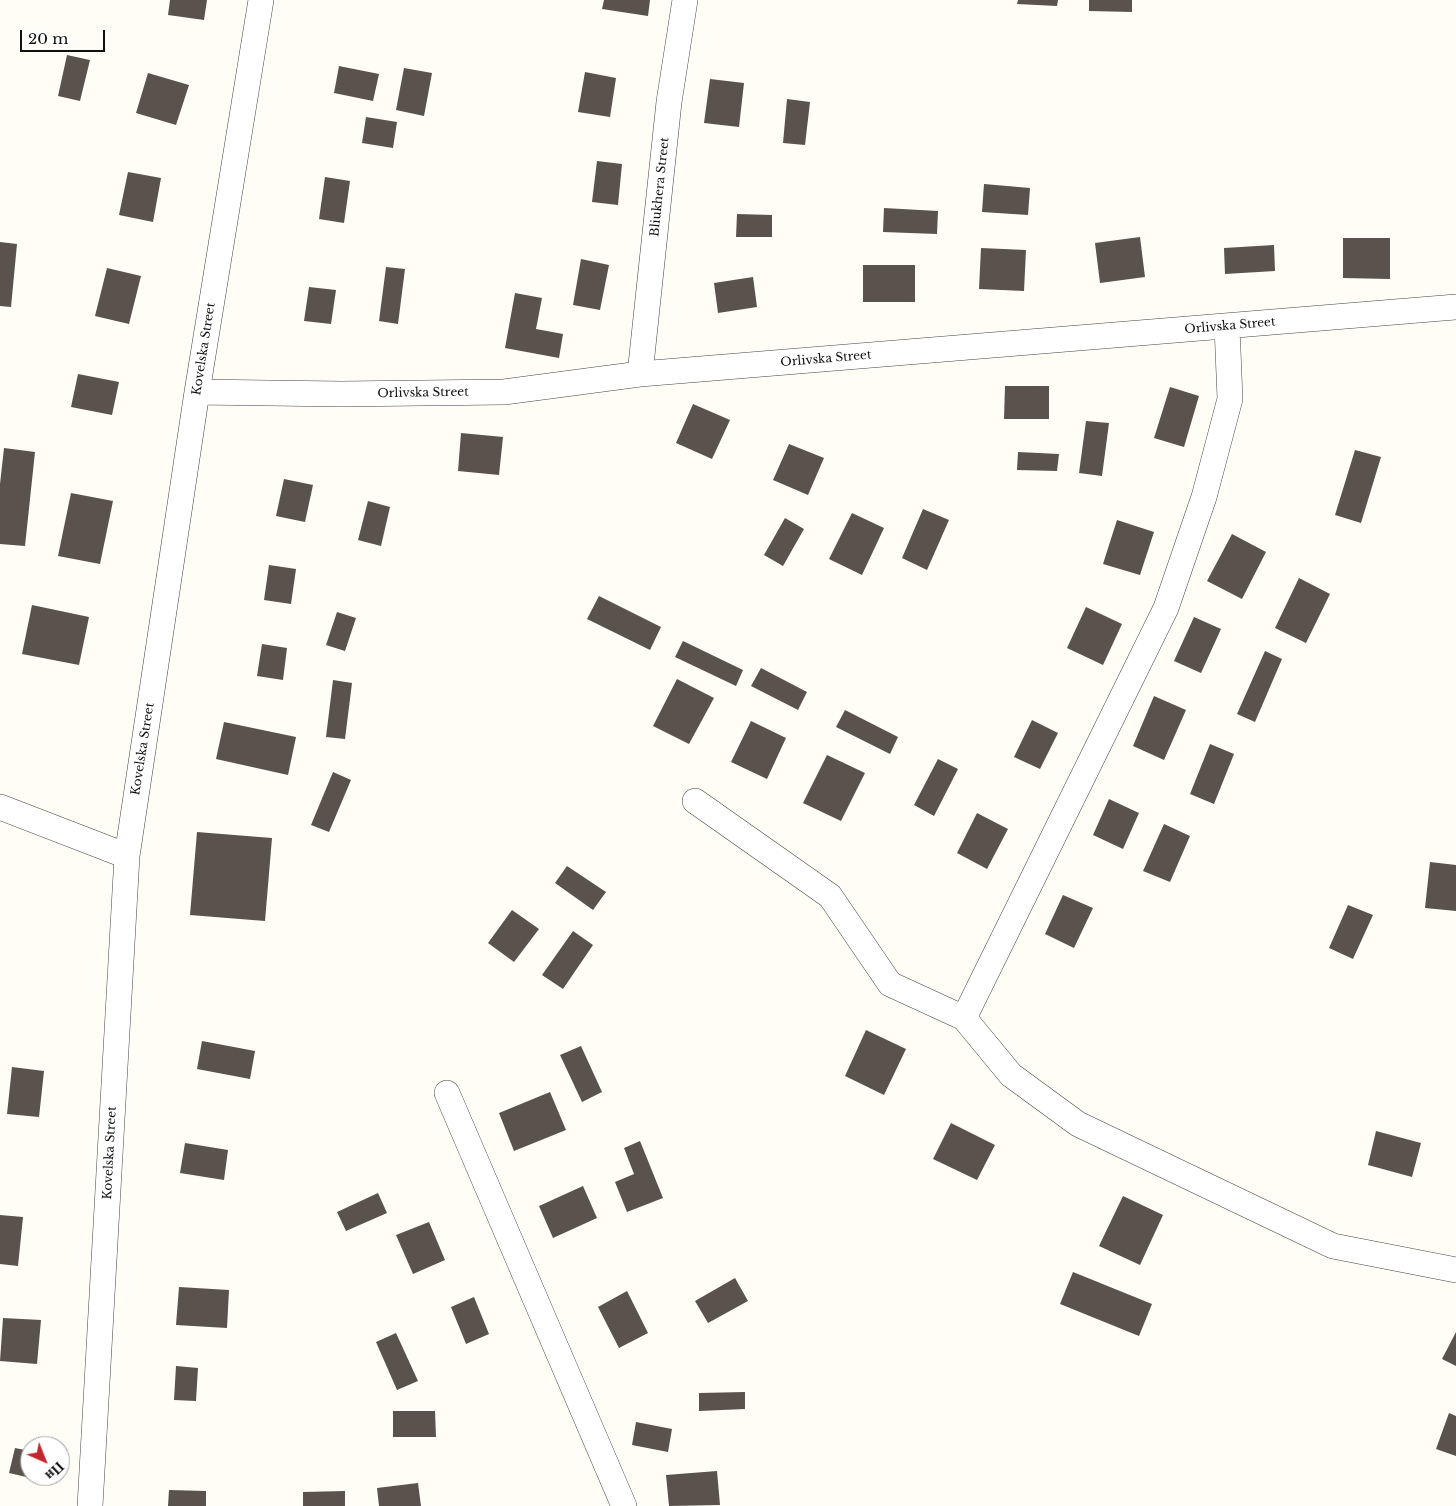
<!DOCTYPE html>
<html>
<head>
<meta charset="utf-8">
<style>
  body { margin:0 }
  #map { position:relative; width:1456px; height:1506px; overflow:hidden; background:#fffdf5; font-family:"Libre Baskerville",serif }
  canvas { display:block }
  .north { position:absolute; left:20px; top:1436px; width:50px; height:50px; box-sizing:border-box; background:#fff; border:1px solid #a0a0a0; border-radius:50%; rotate:136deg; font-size:14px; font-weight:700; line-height:20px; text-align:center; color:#111 }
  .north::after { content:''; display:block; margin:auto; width:18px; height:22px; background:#c4262e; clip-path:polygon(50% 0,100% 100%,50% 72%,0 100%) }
  .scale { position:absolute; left:20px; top:30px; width:85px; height:22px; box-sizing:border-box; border:2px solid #111; border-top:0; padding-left:6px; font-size:15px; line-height:18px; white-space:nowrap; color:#111; -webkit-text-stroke:4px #fff; paint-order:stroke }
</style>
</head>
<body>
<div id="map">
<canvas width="1456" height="1506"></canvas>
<div class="north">Пн</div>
<div class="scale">20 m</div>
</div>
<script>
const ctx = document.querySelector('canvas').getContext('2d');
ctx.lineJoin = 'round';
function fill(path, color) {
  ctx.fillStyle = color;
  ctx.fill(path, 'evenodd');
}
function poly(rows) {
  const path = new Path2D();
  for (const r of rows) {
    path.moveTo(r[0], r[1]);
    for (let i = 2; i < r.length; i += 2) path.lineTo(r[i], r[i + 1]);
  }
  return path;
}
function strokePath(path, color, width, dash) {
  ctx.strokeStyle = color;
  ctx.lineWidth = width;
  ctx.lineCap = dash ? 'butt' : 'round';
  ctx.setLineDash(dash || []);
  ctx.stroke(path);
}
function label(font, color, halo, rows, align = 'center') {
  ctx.font = font + ' "Libre Baskerville",serif';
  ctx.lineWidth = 5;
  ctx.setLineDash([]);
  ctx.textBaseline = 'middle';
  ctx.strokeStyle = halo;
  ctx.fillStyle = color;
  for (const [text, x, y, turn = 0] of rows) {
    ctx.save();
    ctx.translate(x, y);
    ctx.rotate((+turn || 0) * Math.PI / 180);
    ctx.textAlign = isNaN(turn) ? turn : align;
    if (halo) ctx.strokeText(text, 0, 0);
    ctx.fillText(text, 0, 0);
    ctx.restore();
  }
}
fill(poly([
  [170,0,207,0,204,20,168,15],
  [604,0,650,0,648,16,602,9],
  [1018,0,1058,0,1057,6,1017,4],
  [1089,0,1132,0,1132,12,1089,11],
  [67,55,90,60,80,101,58,96],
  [339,66,379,74,373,101,334,93],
  [404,68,432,73,424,116,396,110],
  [585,72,616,78,610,117,578,112],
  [148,73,189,85,176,125,136,113],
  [710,79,744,83,739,127,704,123],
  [787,99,810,102,805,145,783,143],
  [366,117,397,122,393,148,362,143],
  [597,161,622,164,618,205,592,202],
  [128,172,161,178,153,222,119,215],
  [325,177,350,181,344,223,319,219],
  [984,184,1030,188,1028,215,982,212],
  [884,208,938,211,937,234,883,232],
  [737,214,772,215,772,237,736,237],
  [1140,237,1145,277,1100,283,1095,243],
  [1343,238,1390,238,1390,279,1343,278],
  [0,242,17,244,11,307,0,306],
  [1274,245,1275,271,1225,274,1224,248],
  [981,248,1026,250,1024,291,979,289],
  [581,259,609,265,600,310,573,305],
  [863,265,915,265,915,302,863,302],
  [386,267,405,269,398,324,379,321],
  [107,268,141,276,129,324,95,316],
  [753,277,757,307,718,313,714,283],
  [309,287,336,290,331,324,304,321],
  [515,293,542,298,536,329,563,334,559,358,505,348],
  [78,374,119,382,112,415,71,407],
  [1005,386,1049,386,1049,419,1004,419],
  [1170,387,1199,396,1184,447,1154,438],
  [693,404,730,420,712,459,676,443],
  [1086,421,1109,423,1102,476,1079,473],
  [461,433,503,437,499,475,458,471],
  [789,444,824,458,808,495,773,480],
  [4,448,35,452,25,546,0,544,0,484],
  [1355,450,1381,457,1361,523,1335,515],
  [1018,452,1059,454,1057,471,1017,470],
  [284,479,313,485,305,522,276,516],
  [71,493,113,501,100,564,58,556],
  [368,501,390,507,381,546,358,540],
  [923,509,949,520,927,570,902,558],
  [852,513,884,528,862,575,829,559],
  [785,518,804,529,783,566,764,555],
  [1117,520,1154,532,1140,575,1103,564],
  [1232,534,1266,552,1242,599,1207,581],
  [269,565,296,569,291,604,264,600],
  [1299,578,1330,594,1306,643,1275,628],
  [599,596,661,627,650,650,587,619],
  [32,605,89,617,79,665,22,654],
  [1086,607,1122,624,1103,665,1067,648],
  [337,612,356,618,345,651,326,645],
  [1194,617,1221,629,1201,673,1174,661],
  [683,641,743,670,736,686,675,657],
  [262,644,287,648,283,680,257,676],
  [1265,651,1282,659,1255,722,1237,714],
  [761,668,807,692,798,710,751,686],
  [677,679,714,698,689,744,653,726],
  [333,680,352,683,345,739,326,737],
  [1154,696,1186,710,1164,760,1133,746],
  [845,710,898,737,890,754,836,727],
  [1032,720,1058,733,1040,769,1014,757],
  [751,721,786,738,767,779,731,762],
  [224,722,296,737,288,775,216,759],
  [1210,744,1234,754,1214,804,1190,794],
  [827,755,865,773,841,821,803,803],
  [938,759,958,769,934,816,914,805],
  [333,772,351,780,329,832,311,825],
  [1109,799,1139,813,1123,849,1093,835],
  [977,813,1008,829,987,869,957,853],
  [1164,824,1190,836,1170,882,1143,871],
  [197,832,272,838,265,921,190,915],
  [1430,862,1456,865,1456,911,1425,908],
  [567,866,606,892,593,910,555,883],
  [1063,895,1093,908,1074,948,1045,934],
  [1348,905,1373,915,1353,959,1329,948],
  [512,910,539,929,514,962,488,943],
  [573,931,593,945,563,989,542,975],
  [866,1030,906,1049,884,1095,845,1076],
  [202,1041,255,1051,250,1079,197,1069],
  [581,1046,602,1092,582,1102,560,1055],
  [12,1067,44,1071,39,1117,7,1114],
  [550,1092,566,1130,514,1151,499,1113],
  [951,1123,995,1145,977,1180,933,1159],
  [1376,1131,1421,1143,1412,1177,1368,1165],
  [640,1141,663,1198,627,1212,615,1182,634,1174,624,1148],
  [185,1143,228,1150,224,1180,180,1173],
  [583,1186,597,1218,553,1238,539,1206],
  [378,1193,387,1213,346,1231,337,1212],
  [1123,1196,1163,1215,1140,1265,1099,1246],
  [0,1215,23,1217,18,1266,0,1264],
  [429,1222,445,1260,413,1274,396,1235],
  [1073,1272,1152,1304,1139,1336,1060,1304],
  [735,1278,748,1301,708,1323,695,1301],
  [179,1287,229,1290,227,1328,176,1325],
  [627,1291,648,1333,619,1348,598,1307],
  [474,1297,489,1334,466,1344,451,1307],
  [3,1318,41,1320,37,1364,0,1361],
  [1456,1332,1456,1366,1442,1359],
  [396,1333,418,1381,397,1390,376,1342],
  [176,1366,198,1368,196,1401,174,1400],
  [745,1392,745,1409,699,1411,699,1393],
  [393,1411,435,1411,436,1437,393,1437],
  [1449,1413,1456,1416,1456,1456,1436,1449],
  [636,1422,672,1429,668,1452,632,1445],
  [15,1448,30,1451,30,1476,50,1476,48,1482,9,1473],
  [717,1471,720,1505,669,1506,666,1475],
  [418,1483,421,1506,379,1506,377,1488],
  [169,1490,206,1491,206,1506,168,1506],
  [345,1491,345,1506,303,1506,303,1492]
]), '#5a524d');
const street = poly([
  [640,374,669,102,685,0],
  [197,392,341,394,504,392,640,374,1456,307],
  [695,801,830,896,890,984,964,1018,1011,1075,1078,1124,1333,1246,1456,1270],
  [0,807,127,856],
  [964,1018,1166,608,1204,497,1230,399,1227,326],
  [447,1093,624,1506],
  [90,1506,127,856,197,392,261,0]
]);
strokePath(street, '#444', 26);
strokePath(street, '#fff', 25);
label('12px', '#111', '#fff', [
  ["Bliukhera Street",660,187,-84],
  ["Orlivska Street",1230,326,-5],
  ["Kovelska Street",204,349,-81],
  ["Orlivska Street",826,359,-5],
  ["Orlivska Street",423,393,-1],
  ["Kovelska Street",143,749,-81],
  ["Kovelska Street",110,1153,-87]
]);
</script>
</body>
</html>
